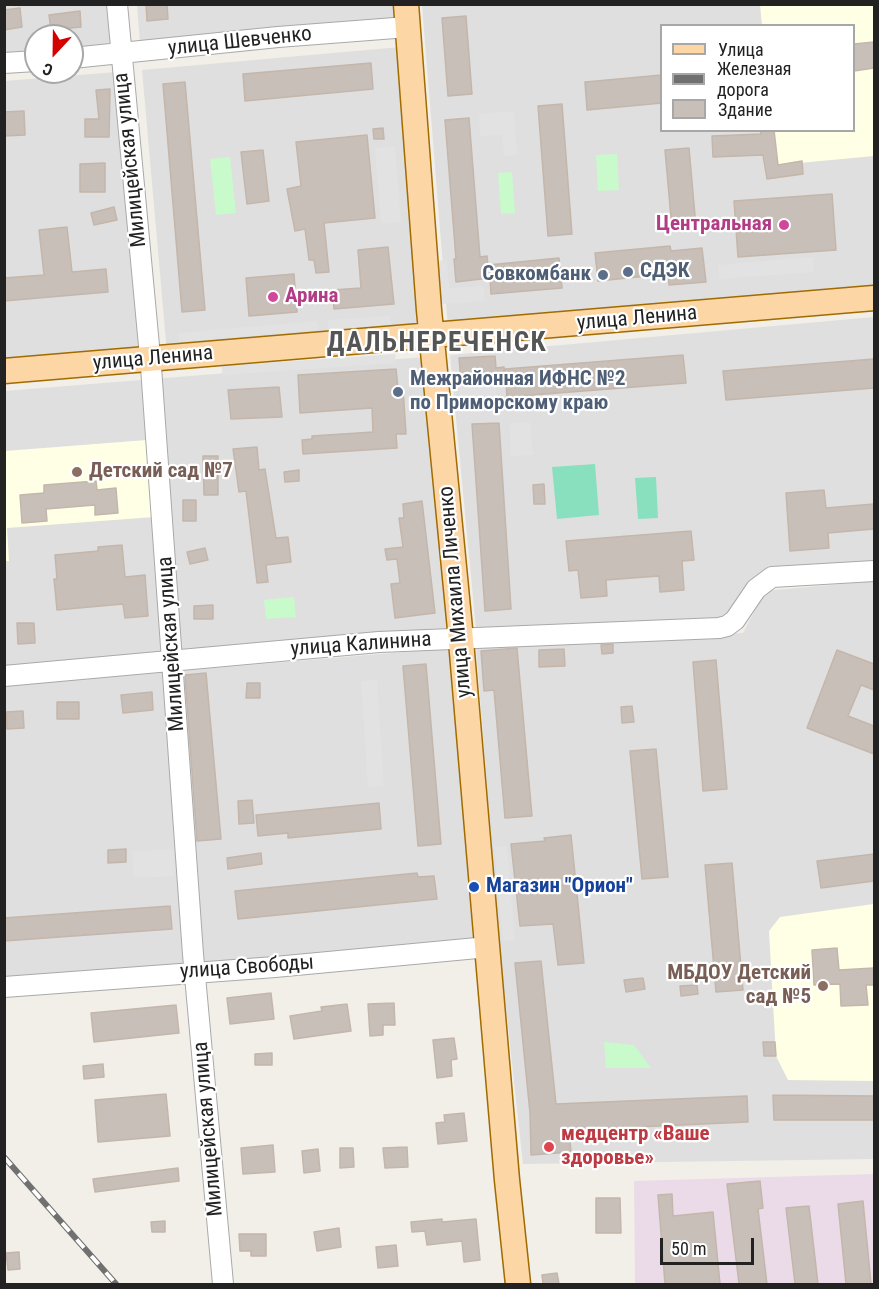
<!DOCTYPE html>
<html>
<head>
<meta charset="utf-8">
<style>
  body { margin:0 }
  #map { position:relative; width:879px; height:1289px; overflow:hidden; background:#f2efe9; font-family:"Roboto Condensed",sans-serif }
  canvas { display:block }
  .frame { position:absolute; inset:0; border:6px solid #222; pointer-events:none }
  .legend { position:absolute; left:660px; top:24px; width:195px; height:108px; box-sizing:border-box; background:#fff; border:2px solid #a7a7a7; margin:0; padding:8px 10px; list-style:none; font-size:18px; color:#222 }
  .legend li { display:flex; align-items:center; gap:12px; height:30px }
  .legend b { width:30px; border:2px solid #a7a7a7 }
  .north { position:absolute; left:24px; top:24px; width:60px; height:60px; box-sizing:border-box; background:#fff; border:2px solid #a7a7a7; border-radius:50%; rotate:202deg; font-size:16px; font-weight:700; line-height:24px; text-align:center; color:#222 }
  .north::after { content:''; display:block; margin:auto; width:21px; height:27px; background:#d40000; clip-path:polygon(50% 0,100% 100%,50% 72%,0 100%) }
  .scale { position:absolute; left:660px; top:1238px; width:94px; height:27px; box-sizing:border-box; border:3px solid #222; border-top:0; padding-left:8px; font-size:18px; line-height:21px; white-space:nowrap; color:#222; -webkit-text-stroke:4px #fff; paint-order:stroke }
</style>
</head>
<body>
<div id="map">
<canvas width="879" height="1289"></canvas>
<div class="frame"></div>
<ul class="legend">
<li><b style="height:8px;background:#fcd6a4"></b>Улица</li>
<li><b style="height:8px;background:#707070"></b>Железная дорога</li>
<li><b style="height:16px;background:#c7bfb8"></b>Здание</li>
</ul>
<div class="north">С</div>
<div class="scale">50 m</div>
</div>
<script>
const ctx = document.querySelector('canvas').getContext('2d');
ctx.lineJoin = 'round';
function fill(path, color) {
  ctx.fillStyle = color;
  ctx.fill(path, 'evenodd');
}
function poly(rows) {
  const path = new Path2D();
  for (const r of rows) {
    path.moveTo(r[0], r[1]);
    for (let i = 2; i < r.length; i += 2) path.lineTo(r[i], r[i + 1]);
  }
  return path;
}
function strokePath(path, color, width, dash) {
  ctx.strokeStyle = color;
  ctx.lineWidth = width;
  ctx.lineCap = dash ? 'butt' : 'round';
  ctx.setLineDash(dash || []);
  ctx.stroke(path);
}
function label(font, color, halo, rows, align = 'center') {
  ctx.font = font + ' "Roboto Condensed",sans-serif';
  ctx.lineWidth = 4.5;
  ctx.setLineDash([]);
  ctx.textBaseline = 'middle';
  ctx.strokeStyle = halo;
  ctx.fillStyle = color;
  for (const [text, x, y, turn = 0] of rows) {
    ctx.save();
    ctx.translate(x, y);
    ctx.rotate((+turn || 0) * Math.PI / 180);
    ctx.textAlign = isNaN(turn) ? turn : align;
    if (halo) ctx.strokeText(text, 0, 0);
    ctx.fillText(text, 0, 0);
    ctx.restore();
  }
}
fill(poly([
  [5,5,109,5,114,46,72,48,72,36,36,36,36,51,5,53],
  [137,5,397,5,398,21,140,43],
  [422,5,874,5,874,291,448,328],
  [662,26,854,26,854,130,662,130],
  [400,47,421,331,167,353,142,70],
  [116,72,140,355,5,366,5,81],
  [874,317,874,561,775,571,732,618,476,629,450,355],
  [424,357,450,631,5,669,5,391],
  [874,581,874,1159,523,1164,500,953,476,647,743,633,765,591],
  [450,648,473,942,5,978,5,686]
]), '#e0dfdf');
fill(poly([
  [874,1174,874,1284,635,1284,634,1181]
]), '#ebdbe8');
fill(poly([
  [760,5,874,5,874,156,778,165,774,131,854,130,854,26,762,25],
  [147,440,154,517,7,528,9,561,5,561,5,451],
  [874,904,874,1081,788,1080,776,1056,769,931,780,917]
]), '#ffffe5');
fill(poly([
  [617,154,619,190,598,191,596,155],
  [230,157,236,213,216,215,210,159],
  [512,172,515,213,501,214,498,173],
  [294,597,296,617,266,619,264,600],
  [604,1042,634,1045,651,1068,606,1068]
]), '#c8facc');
fill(poly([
  [595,464,599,515,557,519,552,467],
  [656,477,658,518,638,519,635,478]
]), '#88e0be');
fill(poly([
  [514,111,517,155,504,156,502,135,480,136,479,114],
  [395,146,401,222,381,223,375,148],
  [813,257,814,272,719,279,718,265],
  [447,260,449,288,484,286,485,301,441,304,438,261],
  [390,316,391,328,329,332,328,320],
  [317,321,318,330,179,342,179,333],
  [395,354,396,363,222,375,222,366],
  [496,384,497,399,460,402,459,387],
  [530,422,533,455,511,456,509,423],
  [377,680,384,786,368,787,361,681],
  [507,846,515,940,503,941,494,847],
  [173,849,175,876,134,878,132,851]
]), '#e2e2e2');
const building = poly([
  [146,4,167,4,168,19,147,21,146,4],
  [20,8,22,27,4,30,4,10,20,8],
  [80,11,81,27,51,30,49,15,80,11],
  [466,16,472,94,448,96,442,18,466,16],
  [874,42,874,68,854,71,854,44,874,42],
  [371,63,373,89,245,101,243,74,371,63],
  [662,75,662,103,587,110,585,82,662,75],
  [185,82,205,310,182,312,163,84,185,82],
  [110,89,109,137,85,137,85,119,99,119,96,90,110,89],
  [562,104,572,234,548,236,538,106,562,104],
  [24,111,25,135,4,136,4,112,24,111],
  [469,118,480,257,487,256,488,265,559,258,562,288,491,294,490,278,456,282,454,259,456,259,445,120,469,118],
  [383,128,384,139,374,139,373,129,383,128],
  [760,130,774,130,778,165,802,161,803,174,767,179,763,155,713,157,712,136,761,134,760,130],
  [367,135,375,218,324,223,329,272,316,273,314,260,309,260,305,229,295,231,287,189,301,186,296,142,367,135],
  [689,148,696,227,672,229,665,150,689,148],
  [263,150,269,201,247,204,241,152,263,150],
  [105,163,105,192,80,192,80,164,105,163],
  [832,194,836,250,738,257,734,201,832,194],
  [114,207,117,220,94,225,91,213,114,207],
  [67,227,72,272,106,269,108,292,4,301,4,278,44,275,39,230,67,227],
  [670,246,671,251,702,248,706,282,669,285,668,274,598,281,595,253,670,246],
  [388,247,394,304,334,309,332,290,361,288,358,250,388,247],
  [294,274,297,312,249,316,246,278,294,274],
  [683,355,686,383,507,397,505,369,683,355],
  [495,356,496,368,504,367,505,378,461,381,459,358,495,356],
  [874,359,874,388,726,400,723,371,874,359],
  [396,369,398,388,403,388,406,434,396,434,397,448,303,454,302,440,312,439,312,436,373,432,372,408,300,413,298,375,396,369],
  [279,387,282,417,231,419,228,390,279,387],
  [499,423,511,609,485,611,472,424,499,423],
  [257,447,259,470,265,469,276,538,288,537,291,562,266,565,268,582,257,583,246,491,239,492,233,449,257,447],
  [203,456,218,456,218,495,204,495,203,456],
  [299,470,299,481,285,482,284,472,299,470],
  [96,481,97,490,116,488,118,513,95,515,95,505,46,509,47,521,22,523,20,495,44,493,44,485,96,481],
  [544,484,545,504,534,504,533,485,544,484],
  [824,490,826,508,874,504,874,529,828,533,829,548,790,551,786,493,824,490],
  [183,500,196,500,196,521,183,521,183,500],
  [422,501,435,613,395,618,391,584,400,583,397,559,387,560,385,549,403,547,399,518,404,518,403,504,422,501],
  [691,531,694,560,682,561,684,590,660,592,659,576,606,580,607,596,581,598,578,570,569,571,566,541,691,531],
  [122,545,125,577,145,575,148,616,125,618,123,604,57,610,54,579,57,579,55,555,98,551,98,547,122,545],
  [205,548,208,560,190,564,187,552,205,548],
  [213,605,213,619,194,619,194,606,213,605],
  [17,623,34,623,35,643,18,644,17,623],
  [613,644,613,653,602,654,601,645,613,644],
  [517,648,532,816,505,818,494,690,484,691,481,651,517,648],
  [564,649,565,666,539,667,539,650,564,649],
  [837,650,874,664,874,690,861,685,848,716,874,726,874,754,807,728,837,650],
  [716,660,727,789,703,791,693,662,716,660],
  [426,664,441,844,418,846,403,666,426,664],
  [206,673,221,839,197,841,185,675,206,673],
  [247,683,260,683,260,698,246,698,247,683],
  [152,692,153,710,123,713,121,695,152,692],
  [57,702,79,702,79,719,57,719,57,702],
  [632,706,634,722,622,723,621,707,632,706],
  [23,711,24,728,7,729,6,712,23,711],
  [656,749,668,877,642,879,630,751,656,749],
  [252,800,254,823,239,824,238,801,252,800],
  [379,803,381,829,288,838,288,833,258,836,256,815,379,803],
  [571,835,584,963,558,965,553,924,520,926,511,844,545,841,544,838,571,835],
  [126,849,126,862,108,863,108,850,126,849],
  [261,853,262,864,228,869,227,858,261,853],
  [874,854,874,881,821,888,817,861,874,854],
  [732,863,743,990,716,992,705,865,732,863],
  [417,873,418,877,434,876,437,899,238,919,235,891,417,873],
  [170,906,172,929,4,941,4,918,170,906],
  [837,948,839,970,874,968,874,985,866,985,868,1005,841,1006,840,984,814,985,812,950,837,948],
  [541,961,556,1104,747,1096,748,1122,569,1130,571,1152,531,1155,530,1113,515,963,541,961],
  [643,978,645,989,626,992,624,980,643,978],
  [697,985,698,994,681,996,680,986,697,985],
  [271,993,274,1019,230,1024,227,998,271,993],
  [394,1003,395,1025,383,1025,383,1035,370,1036,368,1004,394,1003],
  [347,1004,351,1031,294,1039,290,1016,322,1011,321,1007,347,1004],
  [176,1005,179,1033,94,1042,91,1013,176,1005],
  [454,1038,457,1059,451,1060,452,1076,437,1078,433,1040,454,1038],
  [763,1042,775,1042,776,1056,764,1056,763,1042],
  [272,1053,272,1065,255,1065,255,1054,272,1053],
  [103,1064,104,1077,84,1079,83,1066,103,1064],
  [166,1094,170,1136,98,1142,95,1100,166,1094],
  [773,1095,874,1096,874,1120,774,1120,773,1095],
  [464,1113,467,1141,438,1144,436,1123,445,1122,444,1115,464,1113],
  [273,1145,275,1172,243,1174,241,1148,273,1145],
  [407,1147,408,1167,385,1168,383,1148,407,1147],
  [340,1148,353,1148,354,1167,340,1168,340,1148],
  [318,1149,320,1171,304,1173,302,1151,318,1149],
  [178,1168,179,1181,95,1192,93,1179,178,1168],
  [760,1181,763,1208,758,1209,767,1284,739,1284,727,1184,760,1181],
  [672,1194,673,1216,713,1212,720,1284,665,1284,658,1195,672,1194],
  [596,1198,620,1198,621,1233,596,1233,596,1198],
  [863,1201,871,1284,846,1284,838,1204,863,1201],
  [809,1206,818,1284,795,1284,786,1208,809,1206],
  [442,1219,442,1222,476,1219,480,1260,464,1262,462,1241,427,1245,425,1231,412,1232,411,1222,442,1219],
  [165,1221,165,1232,152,1232,151,1222,165,1221],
  [339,1228,341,1247,317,1251,314,1232,339,1228],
  [239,1234,266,1234,266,1256,251,1256,251,1251,240,1251,239,1234],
  [396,1245,398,1266,378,1268,376,1247,396,1245],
  [19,1252,20,1269,8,1270,6,1253,19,1252],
  [557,1273,559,1284,543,1284,542,1275,557,1273]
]);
fill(building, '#c7bfb8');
strokePath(building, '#c4b6ab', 1.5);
const minor = poly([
  [117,4,151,367,193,954,223,1284],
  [72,58,278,37,408,27],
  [4,63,36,61],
  [4,676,379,642,719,628,727,626,735,620,756,589,772,577,874,571],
  [4,987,275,967,488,947]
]);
const major = poly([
  [406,4,429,310,460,629,507,1180,518,1284],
  [4,371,874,298]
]);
strokePath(minor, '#a9a9a9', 22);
strokePath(major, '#a06b00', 27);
strokePath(minor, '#fff', 20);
strokePath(major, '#fcd6a4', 24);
const rail = poly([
  [4,1157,116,1284]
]);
strokePath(rail, '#707070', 6);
strokePath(rail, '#fff', 4, [11]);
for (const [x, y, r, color] of [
  [784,225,6,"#d1479c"],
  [628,272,6,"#5c6f8a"],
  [603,275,6,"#5c6f8a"],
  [273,297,6,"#d1479c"],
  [398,392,6,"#5c6f8a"],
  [77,472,6,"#8d6e63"],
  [474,887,6,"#1a4fb4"],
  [823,986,6,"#8d6e63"],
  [549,1147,6,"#e0444e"]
]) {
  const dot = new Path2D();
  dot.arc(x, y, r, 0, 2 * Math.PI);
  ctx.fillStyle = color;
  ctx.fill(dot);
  strokePath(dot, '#fff', 2);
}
label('21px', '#222', '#fff', [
  ["улица Шевченко",240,42,-6],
  ["Милицейская улица",131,160,-96],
  ["улица Ленина",637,319,-5],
  ["улица Ленина",153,359,-5],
  ["улица Михаила Личенко",456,592,-95],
  ["Милицейская улица",172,644,-94],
  ["улица Калинина",361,645,-4],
  ["улица Свободы",247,968,-4],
  ["Милицейская улица",209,1129,-95]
]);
label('bold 21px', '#b23c85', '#fff', [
  ["Центральная",772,225],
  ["Арина",285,297,"left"]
], 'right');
label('bold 21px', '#4e5e75', '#fff', [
  ["СДЭК",640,272],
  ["Совкомбанк",591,275,"right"],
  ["Межрайонная ИФНС №2",410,380],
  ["по Приморскому краю",410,404]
], 'left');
label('bold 21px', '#785e54', '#fff', [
  ["Детский сад №7",89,472],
  ["МБДОУ Детский",811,974,"right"],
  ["сад №5",811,998,"right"]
], 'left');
label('bold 21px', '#164399', '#fff', [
  ["Магазин \"Орион\"",486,887]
], 'left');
label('bold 21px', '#be3a42', '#fff', [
  ["медцентр «Ваше",561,1135],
  ["здоровье»",561,1159]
], 'left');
ctx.letterSpacing = '1.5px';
label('bold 27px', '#555', '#fff', [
  ["ДАЛЬНЕРЕЧЕНСК",437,344]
]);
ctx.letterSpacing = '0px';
</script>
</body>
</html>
